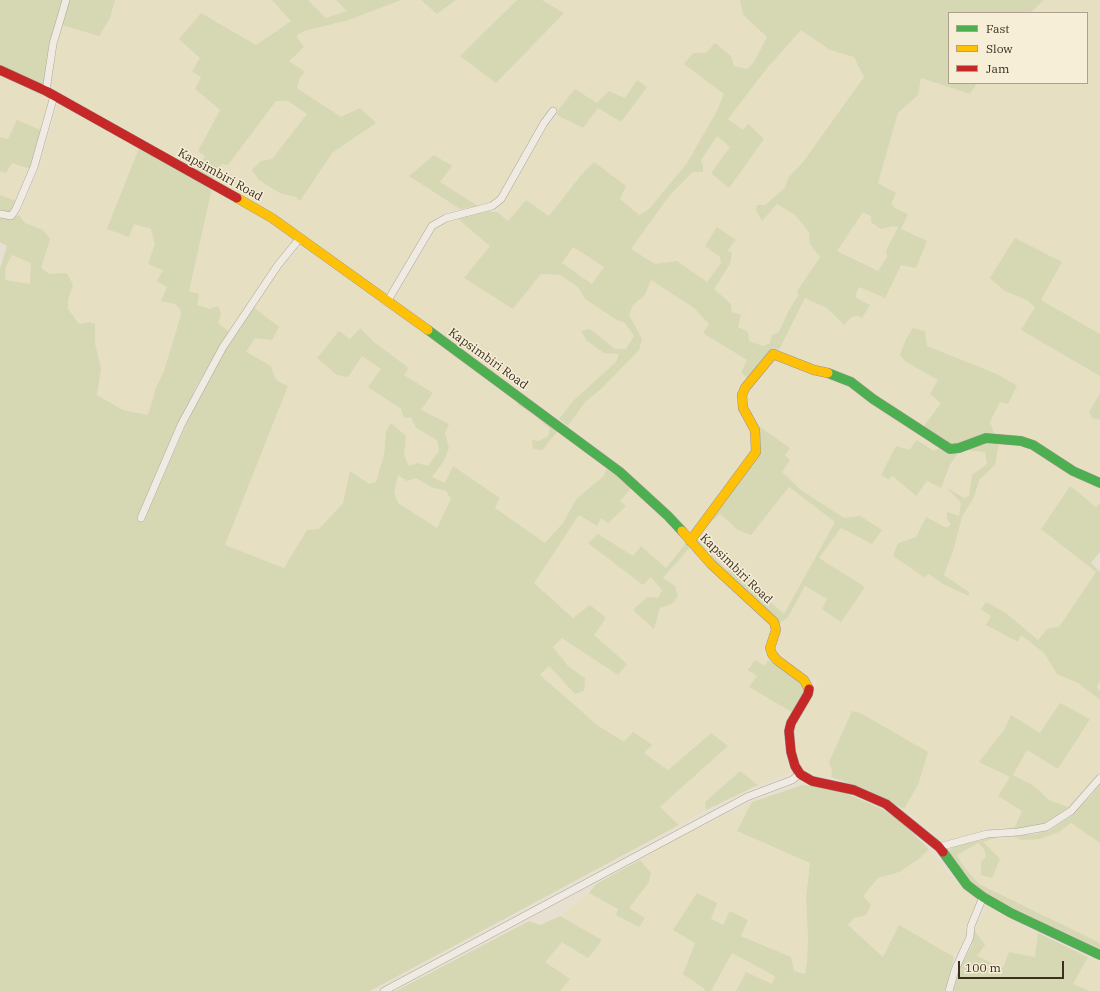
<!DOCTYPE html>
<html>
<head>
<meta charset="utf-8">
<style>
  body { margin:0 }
  #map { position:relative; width:1100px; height:991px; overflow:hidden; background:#e7e0d1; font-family:"IBM Plex Serif",serif }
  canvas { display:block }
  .legend { position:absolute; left:948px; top:12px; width:140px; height:72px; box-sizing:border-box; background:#f7eed8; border:1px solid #ada18e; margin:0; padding:5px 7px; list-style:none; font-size:12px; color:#3d2e20 }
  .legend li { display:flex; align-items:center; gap:8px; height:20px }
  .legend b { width:20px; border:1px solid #ada18e }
  .scale { position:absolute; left:958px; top:961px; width:106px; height:18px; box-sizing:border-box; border:2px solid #3d2e20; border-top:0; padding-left:5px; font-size:12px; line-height:14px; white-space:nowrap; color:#3d2e20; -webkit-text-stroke:3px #f7eed8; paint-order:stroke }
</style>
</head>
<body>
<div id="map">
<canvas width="1100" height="991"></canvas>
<ul class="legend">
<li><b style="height:5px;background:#4caf50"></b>Fast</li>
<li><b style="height:5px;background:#ffc107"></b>Slow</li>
<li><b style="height:5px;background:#c62828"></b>Jam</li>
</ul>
<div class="scale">100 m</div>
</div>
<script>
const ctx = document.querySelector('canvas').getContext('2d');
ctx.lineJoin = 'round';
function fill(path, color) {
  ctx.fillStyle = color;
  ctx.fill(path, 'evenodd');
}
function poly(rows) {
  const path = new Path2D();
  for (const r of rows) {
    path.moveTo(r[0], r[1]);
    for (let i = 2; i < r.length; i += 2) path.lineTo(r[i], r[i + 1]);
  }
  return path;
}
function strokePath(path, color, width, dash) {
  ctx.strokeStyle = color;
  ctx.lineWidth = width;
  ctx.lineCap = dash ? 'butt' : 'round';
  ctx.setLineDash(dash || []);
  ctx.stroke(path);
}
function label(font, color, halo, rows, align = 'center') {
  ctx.font = font + ' "IBM Plex Serif",serif';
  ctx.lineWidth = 3;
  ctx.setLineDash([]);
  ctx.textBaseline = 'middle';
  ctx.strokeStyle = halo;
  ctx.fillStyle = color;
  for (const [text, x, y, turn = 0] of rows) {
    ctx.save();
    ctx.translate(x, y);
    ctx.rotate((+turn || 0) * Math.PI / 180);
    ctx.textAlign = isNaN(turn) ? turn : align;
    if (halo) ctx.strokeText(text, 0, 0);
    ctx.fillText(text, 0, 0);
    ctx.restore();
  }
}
fill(poly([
  [115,0,272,0,291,21,256,45,201,13,180,38,200,58,201,77,195,89,220,110,198,151,205,156,197,170,55,92,50,83,62,25,99,36,110,18],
  [308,0,336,0,347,11,326,18],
  [401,0,421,0,438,14,456,0,517,0,460,56,564,13,542,0,740,0,743,15,767,37,754,62,747,69,734,66,706,53,684,64,724,94,717,111,687,163,648,210,639,215,620,199,582,174,549,216,526,200,508,221,497,212,544,132,557,115,583,128,598,108,621,122,637,81,625,98,597,103,575,89,558,110,550,108,506,185,497,198,489,203,478,206,440,182,409,176,460,209,449,211,437,217,428,226,386,295,272,212,213,180,221,164,228,164,276,100,288,101,307,114,272,159,261,161,280,193,296,197,301,200,332,153,376,123,341,118,297,88,300,77,289,61,296,36,304,31,349,20],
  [1044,0,1100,0,1100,334,1041,300,1062,262,1015,238,1005,291,1027,300,1035,307,1021,330,1100,376,1100,393,1089,412,1092,418,1100,420,1100,480,1010,438,994,433,990,422,1000,402,1008,403,997,374,927,346,906,362,938,380,941,403,924,426,779,350,805,298,827,308,844,325,870,305,855,297,859,287,885,298,901,229,908,214,895,208,891,204,896,193,878,183,898,113,918,95,921,78,970,94,977,83,1087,83,1087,13,1030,13],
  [801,30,830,50,854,56,864,77,803,162,788,178,785,188,774,199,764,205,757,205,756,210,762,221,777,204,795,215,809,232,810,244,820,257,797,291,798,296,789,310,779,333,770,343,762,346,749,341,738,327,731,304,714,289,730,264,726,251,735,240,717,227,721,263,707,283,677,261,655,264,631,249,669,196,693,172,703,165,701,160,717,136,731,147,711,173,729,187,748,124,743,130,728,119,768,67],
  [0,74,49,96,51,100,41,130,8,139,0,137],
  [58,102,139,148,134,161,134,224,151,229,155,244,148,264,163,270,167,287,175,304,180,309,181,315,164,371,156,388,148,415,123,410,97,395,101,369,95,343,95,324,89,322,79,324,68,309,68,300,73,285,41,268,43,230,25,223,19,215,39,168],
  [11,163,30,169,16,201,0,195,0,171,6,173],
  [212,188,262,216,294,239,275,262,229,332,218,323,210,309,197,305,189,291],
  [863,212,898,227,886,251,887,257,878,271,836,251],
  [457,218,490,246,465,278,513,309,541,274,560,275,578,287,585,299,624,322,634,336,626,349,615,349,590,329,582,331,587,341,619,354,616,362,574,400,559,419,392,300,429,241,433,230,440,225],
  [301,246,516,398,518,405,533,414,550,429,548,436,539,441,533,449,558,431,606,469,604,476,577,498,563,523,545,543,495,508,500,498,453,466,445,483,432,477,444,461,449,448,445,433,421,410,433,393,404,375,409,367,374,342,360,328,350,339,337,375,348,377,362,356,381,369,369,388,411,417,416,428,437,440,439,451,428,467,417,463,409,466,404,455,406,436,386,432,384,455,376,482,369,484,350,471,343,503,319,529,307,530,284,568,225,545,288,386,276,380,271,366,246,352,255,338,253,307,279,269],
  [573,246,604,268,593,284,562,263],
  [12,255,32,263,30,284,5,280,6,266],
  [651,280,694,308,709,324,704,333,747,360,748,378,739,387,736,400,740,415,750,429,753,440,751,451,688,532,631,474,568,426,585,402,602,388,642,339,629,315,633,305,645,295],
  [774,357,849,384,940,448,934,451,917,440,909,450,896,447,882,475,893,475,916,496,927,481,941,488,958,453,966,450,985,452,987,464,972,475,969,496,964,498,949,489,961,503,959,516,947,512,952,524,947,528,926,517,916,537,898,543,929,574,943,584,969,592,944,576,954,548,962,517,973,499,980,479,995,465,999,443,1028,447,1095,483,1100,488,1100,503,1096,507,1069,487,1041,529,1096,572,1059,627,1048,628,1038,640,1006,613,991,616,986,625,1018,642,1021,635,1044,653,1057,674,1078,683,1100,700,1100,772,1070,808,1049,800,1034,786,1013,775,1027,750,1059,769,1089,719,1040,733,1010,715,1004,730,979,762,1010,777,998,796,1022,811,1014,829,1001,828,941,841,904,809,918,785,862,714,852,711,829,762,832,770,831,777,814,776,806,773,800,766,793,741,793,728,818,682,780,658,775,652,776,645,782,630,779,624,788,616,805,586,827,599,865,587,819,558,841,528,872,544,860,516,844,518,801,490,781,472,790,460,757,425,747,409,745,399,748,389],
  [398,474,416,478,431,487,446,491,451,499,437,528,398,503,394,493],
  [789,487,835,522,784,614,734,570,727,570,696,538,698,533,720,514,738,530,751,535],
  [631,488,658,513,686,543,666,568,641,546,633,556,598,535,644,585,651,577,662,590,658,598,654,628,660,608,672,604,675,586,663,578,690,547,703,564,769,623,772,628,763,649,763,655,768,660,765,666,755,660,757,676,792,712,783,731,782,740,790,773,758,785,740,771,705,802,706,810,679,825,660,808,728,746,710,733,668,770,644,753,633,732,624,742,596,725,540,675,549,666,575,694,585,677,568,666,553,647,562,638,618,675,627,664,593,635,605,618,574,618,534,583,579,515,597,526,601,518,626,507,619,501],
  [752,802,737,831,810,863,806,897,808,937,807,963,805,974,794,971,790,957,741,935,748,920,723,925,710,919,696,943,704,991,560,991,569,979,544,962,562,942,602,940,560,916,589,893,619,910,616,915,628,908,649,882,651,873,640,860,677,838],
  [1071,823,1100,843,1100,943,979,884,964,867,957,855,978,842,984,849,992,878,983,842,1004,835,1013,836,1021,840,1059,832],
  [929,849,950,875,978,900,966,927,966,937,954,957,899,925,883,957,848,925,854,918,862,896,879,878,899,872,920,858],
  [987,905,1038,933,1035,957,1009,952,1004,968,977,956,985,945,974,930],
  [732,953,775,975,772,984,746,972,736,991,711,991],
  [1088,957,1100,963,1100,991,1090,991,1073,984]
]), '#e6dfc2');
fill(poly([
  [0,0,63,0,52,36,43,84,0,66],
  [69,0,115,0,110,18,99,36,62,25],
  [272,0,308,0,326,18,347,11,336,0,401,0,349,20,304,31,296,36,304,47,289,61,305,72,300,77,297,88,341,117,360,108,376,123,332,153,300,201,296,197,280,193,259,180,252,170,261,161,272,159,307,114,288,101,276,101,228,165,221,164,213,180,197,170,205,156,198,151,220,110,195,89,201,77,192,71,200,58,179,39,201,13,256,45,291,21],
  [421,0,456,0,437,14],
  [517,0,542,0,564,13,496,83,460,56],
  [740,0,1044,0,1030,13,949,13,949,83,977,83,970,94,921,78,918,95,898,113,878,183,896,193,891,204,895,208,908,214,901,229,927,241,916,268,901,265,885,298,859,287,855,297,870,305,862,318,858,316,852,317,844,325,827,308,805,298,779,350,771,350,748,378,741,373,747,360,703,333,709,324,694,308,651,280,645,295,633,305,629,315,642,339,639,350,602,388,585,402,568,426,559,419,574,400,616,362,619,354,604,353,587,341,581,331,590,329,615,349,626,349,634,336,624,322,619,321,585,299,578,287,560,275,541,274,513,309,464,278,490,246,457,218,487,211,497,212,508,221,526,200,549,216,582,174,594,162,626,186,620,199,639,215,648,210,687,163,717,111,724,94,684,64,693,53,706,53,715,43,731,56,734,66,747,69,754,62,767,37,743,15],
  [801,30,830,50,854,57,864,77,803,162,788,178,785,188,765,205,757,205,756,210,762,221,777,204,795,215,809,232,810,244,820,257,797,291,798,296,789,310,779,332,772,335,770,343,763,346,749,341,748,332,738,327,741,315,732,312,731,304,714,289,730,264,732,252,727,251,736,240,717,227,705,246,720,257,721,263,707,282,677,261,655,264,631,249,669,196,693,172,703,172,703,165,701,160,717,136,730,147,711,173,729,188,764,139,748,124,743,130,728,119,768,67],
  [863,212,871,216,871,222,881,229,893,226,898,227,886,251,887,257,878,271,837,251],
  [573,247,604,267,592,284,562,263],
  [637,80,647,87,621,122,598,108,583,128,557,115,558,110,575,89,597,103,609,91,625,98],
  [17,120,41,130,30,169,12,163,6,173,0,171,0,137,8,139],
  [139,148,212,188,189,291,199,294,197,305,210,309,218,306,221,314,218,323,229,332,196,387,137,519,143,521,198,398,234,334,253,307,279,327,272,340,255,338,246,352,271,366,276,380,288,386,225,545,284,568,307,530,319,529,343,503,350,471,369,484,376,482,384,455,386,432,391,423,406,436,404,455,409,466,417,463,428,466,439,451,437,440,416,428,411,417,404,418,401,409,368,387,381,369,362,356,348,377,337,375,317,358,339,331,350,339,360,328,374,342,409,368,404,375,433,393,421,410,449,424,445,433,449,448,444,461,432,477,445,483,453,466,500,498,495,508,545,543,563,523,577,498,604,476,606,469,620,477,631,488,620,501,626,506,608,523,601,518,597,526,579,515,534,583,573,618,590,605,606,618,594,635,627,664,618,675,562,638,553,647,568,666,585,678,584,691,575,694,549,666,540,675,597,725,624,742,633,732,652,745,644,753,668,770,711,733,728,746,660,807,679,825,370,991,0,991,0,269,7,246,0,242,0,218,11,218,19,215,25,223,43,230,50,239,41,268,50,274,67,273,73,285,68,300,68,309,79,324,89,322,95,324,95,343,101,369,97,395,123,410,148,415,156,388,164,371,181,315,180,309,175,304,161,301,167,287,157,281,163,270,148,264,155,244,151,229,134,224,129,237,107,229],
  [12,255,31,263,30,284,5,280,6,266],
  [398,475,407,481,416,478,431,487,446,491,451,499,437,528,398,503,394,493],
  [434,155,452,166,440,182,478,206,460,209,409,176],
  [0,195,16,201,12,211,9,213,0,211],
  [1015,238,1062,262,1041,300,1100,334,1100,376,1021,330,1035,307,1027,300,1005,291,990,278],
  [913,328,925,331,927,346,997,374,1017,386,1008,404,1000,402,990,422,994,433,985,434,953,446,924,426,941,403,930,394,938,380,906,362,900,355,906,339],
  [1100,393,1100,420,1092,418,1089,412],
  [516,398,558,431,542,450,533,449,532,440,539,441,548,436,550,429,533,414,518,405],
  [757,425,790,448,785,455,790,460,782,472,801,490,844,518,860,516,882,530,872,544,841,528,819,558,865,587,841,622,822,609,827,599,805,586,788,617,779,624,694,540,696,538,727,570,734,570,784,614,835,522,789,487,751,535,738,530,720,514,698,533,758,453,761,442],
  [917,440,934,451,940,448,958,453,950,465,941,488,927,481,916,496,893,476,888,479,881,475,896,446,909,450],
  [988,440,999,443,995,465,980,479,973,499,962,517,954,548,944,575,969,592,969,596,943,584,929,574,924,577,893,556,898,543,916,537,926,517,947,528,951,524,947,519,947,512,959,516,961,503,947,488,964,498,969,496,972,475,987,464,985,452,966,450],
  [1070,486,1096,507,1100,503,1100,552,1091,563,1100,572,1100,682,1097,687,1100,691,1100,700,1078,683,1057,674,1044,653,1021,635,1018,642,986,625,991,616,981,609,986,602,1006,613,1038,640,1048,628,1059,627,1096,572,1041,529],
  [598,534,633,556,641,546,666,568,686,543,690,547,663,578,675,586,678,596,672,604,660,608,654,629,633,610,647,597,658,598,662,590,651,577,643,585,588,543],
  [755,660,765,666,768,660,804,684,805,691,792,712,749,687,757,676,748,670],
  [1060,703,1090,719,1058,769,1027,750,1013,775,1034,786,1049,800,1070,808,1047,824,1029,828,1014,829,1022,811,998,796,1010,777,979,762,1004,730,1011,715,1040,733],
  [852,711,862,714,928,752,918,785,904,809,868,790,831,777,832,770,829,762],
  [740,771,758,785,706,810,705,802],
  [1100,783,1100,843,1071,823,1059,832,1039,839,1021,840,1013,836,1036,834,1050,830,1069,817,1091,796],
  [802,785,824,787,843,792,880,808,899,820,929,849,920,858,899,872,878,878,863,896,871,905,866,915,854,918,848,925,883,957,899,925,954,957,946,991,736,991,746,972,772,984,775,976,732,953,711,991,704,991,705,989,683,974,695,943,673,930,697,893,717,903,711,919,723,925,730,911,748,920,741,936,791,957,794,971,805,974,807,963,808,937,806,897,810,863,737,831,752,802],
  [1004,835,983,842,1000,859,992,878,981,875,981,862,986,857,984,849,978,843,957,855,964,867,979,884,1100,943,1100,950,984,894,961,874,951,859,949,850,959,844,987,836],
  [640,860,651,873,649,882,629,908,645,918,639,927,616,915,618,909,589,893,596,884],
  [560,916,602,940,588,958,562,942,545,962,570,979,560,991,396,991,529,921,540,925],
  [974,930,985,945,977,956,1003,968,1009,952,1035,957,1038,933,1088,957,1073,984,1090,991,953,991,961,966,972,945]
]), '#d6d7b3');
const street = poly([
  [46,91,53,44,66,0],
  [0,214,11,216,16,209,34,167,54,96],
  [387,302,432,226,446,218,492,206,501,199,544,123,553,111],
  [141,518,181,425,223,347,278,265,300,238],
  [939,847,987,834,1018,832,1046,827,1071,811,1100,778],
  [384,991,747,797,792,780,800,774],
  [949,991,955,970,970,937,971,926,983,897]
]);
const fast = poly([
  [428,330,620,472,668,516,682,531],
  [828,373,851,382,873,399,950,449,959,448,986,438,1021,441,1033,445,1073,471,1100,483],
  [943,852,967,885,983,897,1011,913,1100,955]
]);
const slow = poly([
  [237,198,272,218,428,330],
  [682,531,711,564,774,622,776,630,770,648,772,654,777,660,804,680,809,689],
  [690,541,756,452,755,430,743,408,742,395,745,388,773,354,814,370,828,373]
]);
const jam = poly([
  [0,70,46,91,237,198],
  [809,689,808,694,791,723,789,731,791,752,795,766,800,774,812,781,854,790,886,804,939,847,943,852]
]);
strokePath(street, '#ada599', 8);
strokePath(fast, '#9c958a', 10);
strokePath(slow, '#9c958a', 10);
strokePath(jam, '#9c958a', 10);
strokePath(street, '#efebe3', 7);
strokePath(fast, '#4caf50', 9);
strokePath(slow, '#ffc107', 9);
strokePath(jam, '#c62828', 9);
label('12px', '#3d2e20', '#f7eed8', [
  ["Kapsimbiri Road",220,175,29],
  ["Kapsimbiri Road",488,359,36],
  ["Kapsimbiri Road",736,569,44]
]);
</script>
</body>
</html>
